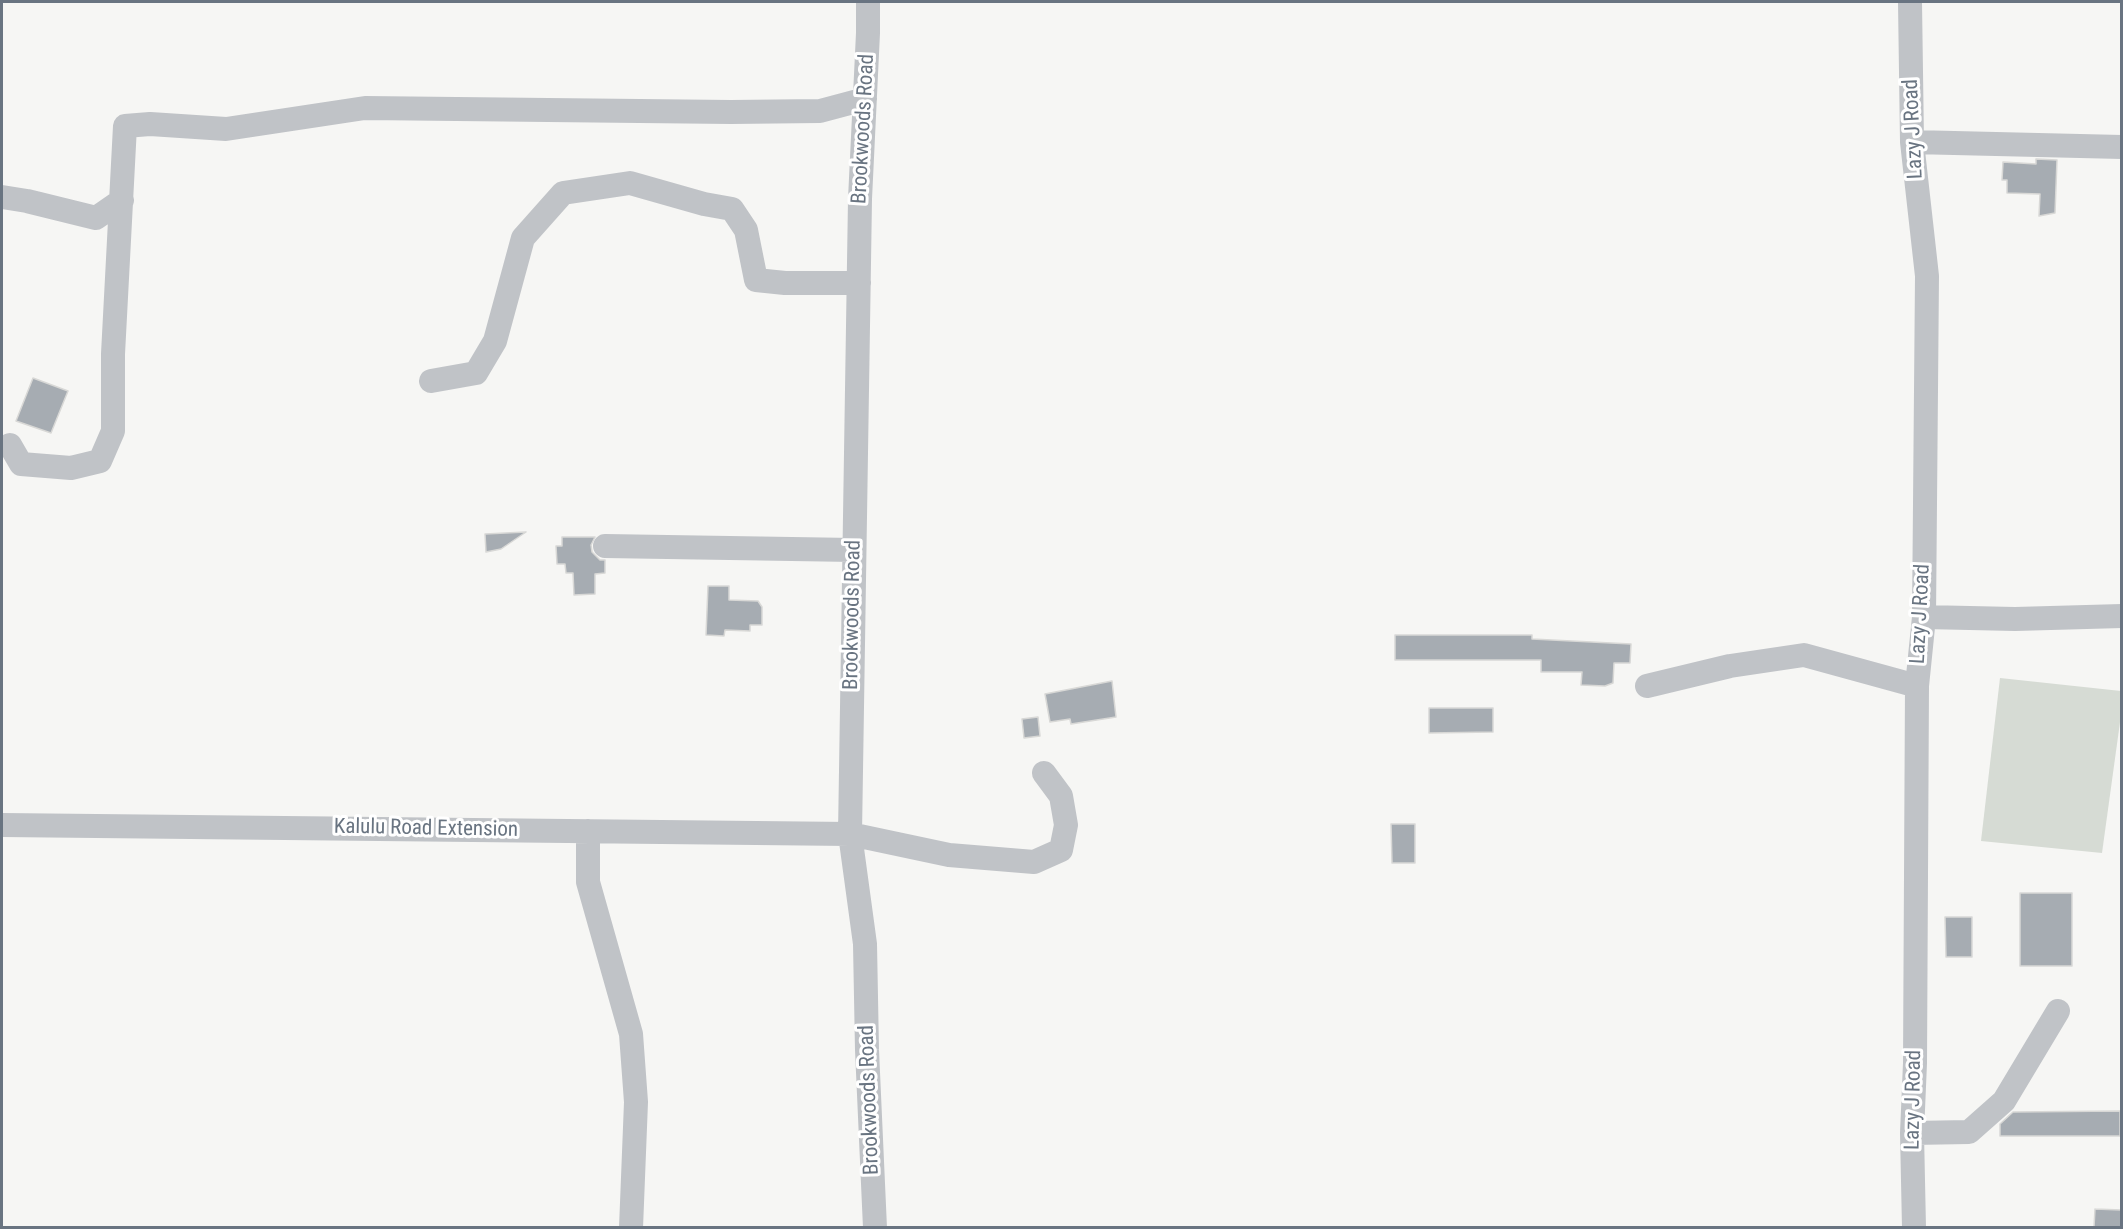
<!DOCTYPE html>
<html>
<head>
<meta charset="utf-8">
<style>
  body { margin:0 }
  #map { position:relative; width:2123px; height:1229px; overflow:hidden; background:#f6f6f4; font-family:"Roboto Condensed",sans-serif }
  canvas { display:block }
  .frame { position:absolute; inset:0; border:3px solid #697481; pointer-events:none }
</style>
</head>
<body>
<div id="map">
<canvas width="2123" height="1229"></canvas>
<div class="frame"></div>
</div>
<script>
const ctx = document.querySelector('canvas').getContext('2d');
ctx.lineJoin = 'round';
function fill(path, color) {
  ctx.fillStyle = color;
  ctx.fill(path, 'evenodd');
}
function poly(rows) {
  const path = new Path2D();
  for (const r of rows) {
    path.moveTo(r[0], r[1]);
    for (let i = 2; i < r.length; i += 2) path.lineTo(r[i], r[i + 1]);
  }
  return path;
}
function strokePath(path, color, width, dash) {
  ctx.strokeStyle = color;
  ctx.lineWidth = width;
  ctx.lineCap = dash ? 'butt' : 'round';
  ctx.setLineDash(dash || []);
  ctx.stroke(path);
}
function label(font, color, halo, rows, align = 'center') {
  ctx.font = font + ' "Roboto Condensed",sans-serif';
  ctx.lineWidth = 6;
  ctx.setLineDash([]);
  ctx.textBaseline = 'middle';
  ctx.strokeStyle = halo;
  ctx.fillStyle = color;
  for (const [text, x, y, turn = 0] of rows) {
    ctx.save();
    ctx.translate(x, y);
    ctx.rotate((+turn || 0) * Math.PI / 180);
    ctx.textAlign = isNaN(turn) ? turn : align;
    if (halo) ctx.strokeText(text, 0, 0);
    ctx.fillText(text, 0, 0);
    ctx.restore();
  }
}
fill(poly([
  [2000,678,2121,691,2121,715,2102,853,1981,841]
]), '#d6dbd4');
const building = poly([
  [2036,159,2057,160,2055,213,2039,216,2040,194,2007,193,2007,180,2002,180,2003,162,2036,164,2036,159],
  [33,378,68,391,51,433,16,421,33,378],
  [526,532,501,549,486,552,485,534,526,532],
  [562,537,595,537,591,545,592,552,600,560,605,560,605,573,595,574,595,594,574,595,573,573,566,573,565,564,557,564,556,546,562,546,562,537],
  [708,586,729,586,729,600,758,601,762,607,762,625,750,625,750,631,725,630,724,636,706,635,708,586],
  [1395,635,1532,635,1532,639,1631,644,1630,663,1614,663,1613,683,1605,686,1581,685,1582,672,1541,672,1541,660,1395,660,1395,635],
  [1112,681,1116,717,1071,724,1070,719,1050,722,1045,694,1112,681],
  [1429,708,1493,708,1493,732,1429,733,1429,708],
  [1038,717,1040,736,1024,738,1022,719,1038,717],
  [1391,824,1415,824,1415,863,1392,863,1391,824],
  [2020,893,2072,893,2072,966,2020,966,2020,893],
  [1945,917,1972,917,1972,957,1946,957,1945,917],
  [2120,1111,2120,1136,2000,1136,2000,1124,2013,1112,2120,1111],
  [2095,1209,2121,1210,2121,1227,2094,1227,2095,1209]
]);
fill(building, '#a6acb2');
strokePath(building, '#d8d8d6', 1.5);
strokePath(poly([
  [868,2,868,33,860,199,850,834,865,944,867,1050,875,1228],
  [1910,2,1912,142,1927,276,1924,617,1917,686,1915,1063,1912,1133,1914,1228],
  [1912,142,2122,147],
  [2,197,27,201,96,218,122,200],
  [431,381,476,373,495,341,523,238,563,193,630,183,704,204,732,209,746,230,756,280,785,283,859,283],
  [10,445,21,464,71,468,100,461,113,431,113,354,125,126,150,124,226,129,365,108,731,112,820,111,865,99],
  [605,546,854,550],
  [1924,617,2015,619,2122,616],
  [1647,686,1730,666,1804,655,1917,686],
  [2,825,850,834,949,855,1034,862,1061,850,1066,825,1061,796,1044,773],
  [588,831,588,882,631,1034,636,1102,631,1228],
  [1912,1133,1969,1132,2004,1101,2058,1011]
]), '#c0c3c7', 24);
label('21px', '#697481', '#fff', [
  ["Brookwoods Road",864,129,-87],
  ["Lazy J Road",1914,129,-93],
  ["Lazy J Road",1921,614,-87],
  ["Brookwoods Road",853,615,-89],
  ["Kalulu Road Extension",426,829,1],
  ["Brookwoods Road",870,1100,-92],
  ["Lazy J Road",1914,1100,-89]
]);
</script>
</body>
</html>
